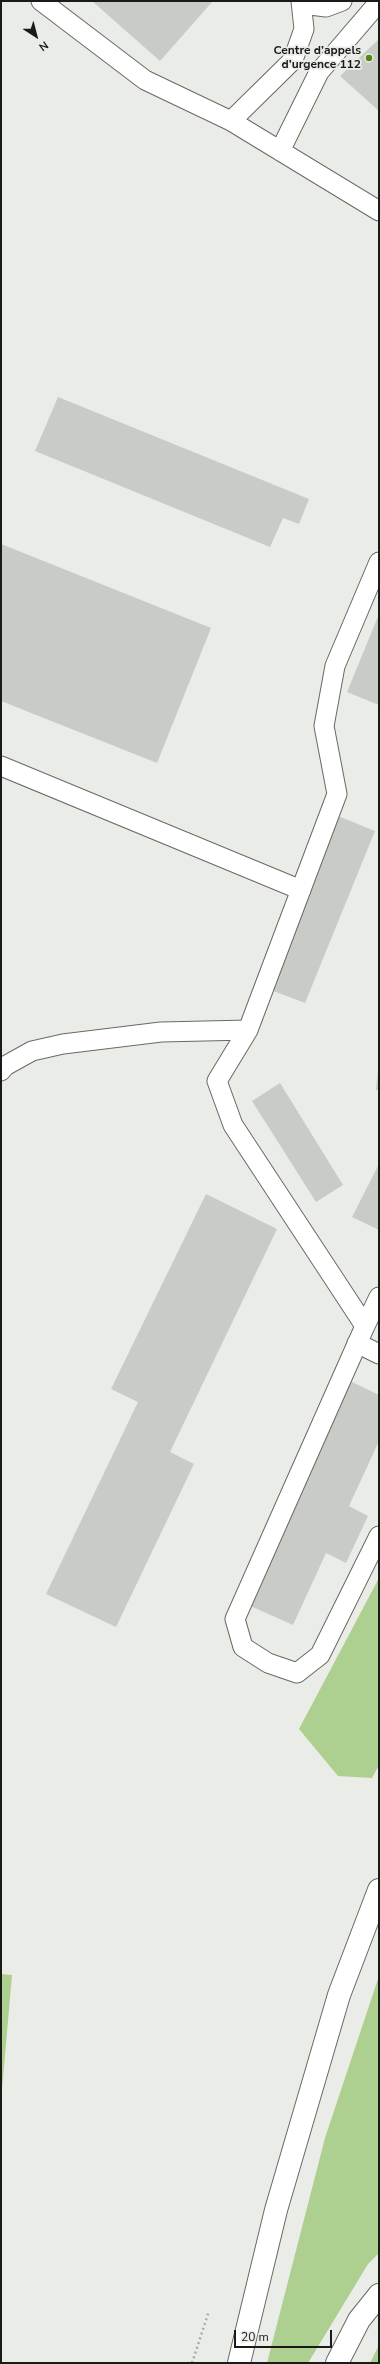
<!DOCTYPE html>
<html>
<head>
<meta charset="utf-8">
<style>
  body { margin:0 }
  #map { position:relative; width:380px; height:2364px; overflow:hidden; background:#eaece8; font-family:"Nunito Sans",sans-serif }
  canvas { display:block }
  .frame { position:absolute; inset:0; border:2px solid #1a1b19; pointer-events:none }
  .north { position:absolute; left:16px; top:16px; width:40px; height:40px; -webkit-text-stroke:3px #eaece8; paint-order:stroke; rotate:144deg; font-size:11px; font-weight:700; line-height:16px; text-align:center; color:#1a1b19 }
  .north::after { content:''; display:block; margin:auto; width:14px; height:18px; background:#1a1b19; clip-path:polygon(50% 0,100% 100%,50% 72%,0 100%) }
  .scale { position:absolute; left:234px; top:2330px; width:98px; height:18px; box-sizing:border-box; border:2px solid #1a1b19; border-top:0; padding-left:5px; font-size:12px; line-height:14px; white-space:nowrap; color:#1a1b19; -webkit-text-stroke:3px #eaece8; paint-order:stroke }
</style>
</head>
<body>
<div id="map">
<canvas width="380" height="2364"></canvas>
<div class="frame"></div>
<div class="north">N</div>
<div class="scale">20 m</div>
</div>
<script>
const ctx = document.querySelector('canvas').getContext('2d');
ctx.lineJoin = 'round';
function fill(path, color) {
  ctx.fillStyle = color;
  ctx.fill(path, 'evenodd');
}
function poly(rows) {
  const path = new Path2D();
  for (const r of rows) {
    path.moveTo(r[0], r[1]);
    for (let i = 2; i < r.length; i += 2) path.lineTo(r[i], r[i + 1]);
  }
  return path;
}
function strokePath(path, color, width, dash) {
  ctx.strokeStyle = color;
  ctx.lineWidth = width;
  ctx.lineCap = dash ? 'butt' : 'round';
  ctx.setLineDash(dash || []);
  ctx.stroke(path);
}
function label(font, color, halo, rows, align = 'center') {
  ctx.font = font + ' "Nunito Sans",sans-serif';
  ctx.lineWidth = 3.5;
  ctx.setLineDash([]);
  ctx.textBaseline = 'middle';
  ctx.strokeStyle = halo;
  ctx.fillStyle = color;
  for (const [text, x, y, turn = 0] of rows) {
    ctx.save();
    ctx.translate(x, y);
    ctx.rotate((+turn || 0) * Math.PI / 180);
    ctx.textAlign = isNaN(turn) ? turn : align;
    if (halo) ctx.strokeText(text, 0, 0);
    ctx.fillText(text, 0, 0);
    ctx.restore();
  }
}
fill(poly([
  [379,1578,379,1765,372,1778,338,1776,299,1729],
  [1,1974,12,1975,1,2101],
  [379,1976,379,2253,368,2264,308,2363,267,2363,325,2138],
  [379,2345,379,2363,370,2363]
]), '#adcf90');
fill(poly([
  [92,1,213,1,160,61],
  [379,39,379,111,340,76],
  [58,397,309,499,299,524,283,518,270,547,35,451],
  [1,544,211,628,157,763,1,701],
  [379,614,379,705,347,692],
  [338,816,375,831,305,1003,268,989],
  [378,1070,379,1070,379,1090,376,1090],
  [280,1083,343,1185,316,1202,252,1101],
  [379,1164,379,1230,352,1217],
  [206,1194,277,1229,170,1452,194,1464,116,1627,46,1594,138,1402,111,1389],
  [350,1381,379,1395,379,1441,349,1506,368,1516,346,1563,326,1553,293,1625,246,1604]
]), '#c9cbc7');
const lane = poly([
  [41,1,145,80,231,121,379,211],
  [303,4,326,7,342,1],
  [231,121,293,60,304,29,301,1],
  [280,151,319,72,379,2],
  [379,562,335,666,324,726,337,794,248,1030,217,1081,233,1125,365,1326,235,1619,243,1647,268,1663,297,1673,320,1655,379,1536],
  [1,766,301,890],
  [1,1071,5,1066,32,1051,63,1044,161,1032,248,1030],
  [365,1326,379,1297],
  [357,1343,379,1354]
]);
const highway = poly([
  [239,2363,276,2210,339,1995,379,1890],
  [337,2363,359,2320,379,2295]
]);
strokePath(lane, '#686a66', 21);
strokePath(highway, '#686a66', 24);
strokePath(poly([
  [192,2363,209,2311]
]), '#a9aaa7', 2.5, [2, 3]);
strokePath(lane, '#fff', 19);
strokePath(highway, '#fff', 22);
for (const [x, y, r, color] of [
  [369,58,4,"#558517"]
]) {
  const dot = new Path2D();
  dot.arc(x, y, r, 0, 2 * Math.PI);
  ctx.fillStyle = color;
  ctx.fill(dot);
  strokePath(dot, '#eaece8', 1.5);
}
label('bold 12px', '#1a1b19', '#eaece8', [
  ["Centre d’appels",361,51],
  ["d’urgence 112",361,65]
], 'right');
</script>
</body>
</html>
